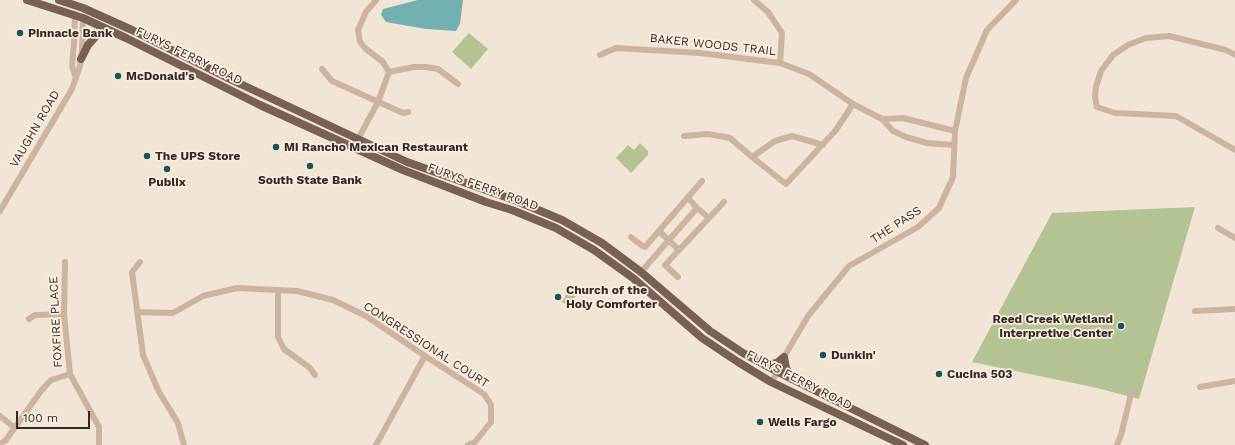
<!DOCTYPE html>
<html>
<head>
<meta charset="utf-8">
<style>
  body { margin:0 }
  #map { position:relative; width:1235px; height:445px; overflow:hidden; background:#f3e5d5; font-family:"Work Sans",sans-serif }
  canvas { display:block }
  .scale { position:absolute; left:16px; top:411px; width:74px; height:18px; box-sizing:border-box; border:2px solid #352924; border-top:0; padding-left:5px; font-size:12px; line-height:14px; white-space:nowrap; color:#352924; -webkit-text-stroke:3px #fbefe1; paint-order:stroke }
</style>
</head>
<body>
<div id="map">
<canvas width="1235" height="445"></canvas>
<div class="scale">100 m</div>
</div>
<script>
const ctx = document.querySelector('canvas').getContext('2d');
ctx.lineJoin = 'round';
function fill(path, color) {
  ctx.fillStyle = color;
  ctx.fill(path, 'evenodd');
}
function poly(rows) {
  const path = new Path2D();
  for (const r of rows) {
    path.moveTo(r[0], r[1]);
    for (let i = 2; i < r.length; i += 2) path.lineTo(r[i], r[i + 1]);
  }
  return path;
}
function strokePath(path, color, width, dash) {
  ctx.strokeStyle = color;
  ctx.lineWidth = width;
  ctx.lineCap = dash ? 'butt' : 'round';
  ctx.setLineDash(dash || []);
  ctx.stroke(path);
}
function label(font, color, halo, rows, align = 'center') {
  ctx.font = font + ' "Work Sans",sans-serif';
  ctx.lineWidth = 3.5;
  ctx.setLineDash([]);
  ctx.textBaseline = 'middle';
  ctx.strokeStyle = halo;
  ctx.fillStyle = color;
  for (const [text, x, y, turn = 0] of rows) {
    ctx.save();
    ctx.translate(x, y);
    ctx.rotate((+turn || 0) * Math.PI / 180);
    ctx.textAlign = isNaN(turn) ? turn : align;
    if (halo) ctx.strokeText(text, 0, 0);
    ctx.fillText(text, 0, 0);
    ctx.restore();
  }
}
fill(poly([
  [469,33,488,49,471,69,452,52],
  [640,143,648,151,648,155,631,173,616,158,628,145,634,150],
  [1195,207,1139,399,1097,388,972,362,1052,213],
  [568,291,576,296,570,307,562,302]
]), '#b3c394');
fill(poly([
  [418,0,463,0,460,24,456,31,426,29,386,22,381,15,383,9]
]), '#72b0b2');
strokePath(poly([
  [754,0,768,12,782,33,780,63],
  [75,16,74,43,72,66,76,78],
  [600,55,616,48,700,53,780,63,809,74,853,104,882,119,903,118,955,131],
  [1235,55,1226,50,1169,36,1146,38,1128,45,1113,55,1101,71,1096,87,1095,96,1097,107,1115,113,1176,116,1235,150],
  [322,69,332,81,403,113,408,112],
  [389,72,414,67,426,67,438,69,458,84],
  [882,119,893,131,906,137,927,143,954,145],
  [684,136,708,134,730,138,752,157,786,184,836,130,853,104],
  [358,139,378,102,389,72,383,62,366,49,360,42,358,30,366,12,376,0],
  [752,157,775,141,792,136,823,145],
  [688,198,697,208,709,218],
  [0,211,72,89,80,66,82,51,83,18],
  [1218,228,1235,238],
  [659,231,679,250],
  [631,237,641,245,645,247,702,181],
  [65,262,64,314,70,374,99,427,99,445],
  [140,262,132,272,143,355,159,392,178,423,184,445],
  [641,272,697,208],
  [678,277,665,265,724,202],
  [278,290,278,337,284,349,310,368,315,375],
  [1195,311,1235,309],
  [137,312,173,313,203,296,237,288,297,291,333,300,366,316,425,356,484,394,491,405,491,422,475,442,468,445],
  [29,319,35,315,64,314],
  [771,382,778,372,784,357,808,316,849,266,918,227,939,208,953,177,955,131,966,78,987,30,1016,0],
  [1200,387,1235,381],
  [0,416,15,428],
  [0,444,6,440,41,391,51,380,70,374],
  [376,445,425,356],
  [1117,445,1121,435,1132,390]
]), '#ccb4a0', 6);
strokePath(poly([
  [27,0,83,18,126,38,260,105,403,170,486,202,512,210,556,228,594,250,633,278,702,338,738,362,771,382,903,445],
  [59,0,83,8,132,30,232,80,407,162,517,201,562,220,602,243,641,272,710,331,743,353,778,372,925,445],
  [81,59,88,45,96,36,104,32,112,32],
  [765,365,777,363,784,357,786,368,792,379]
]), '#796054', 8);
for (const [x, y, r, color] of [
  [20,33,4,"#16555a"],
  [118,76,4,"#16555a"],
  [276,147,4,"#16555a"],
  [147,156,4,"#16555a"],
  [310,166,4,"#16555a"],
  [167,169,4,"#16555a"],
  [558,297,4,"#16555a"],
  [1121,326,4,"#16555a"],
  [823,355,4,"#16555a"],
  [939,374,4,"#16555a"],
  [760,422,4,"#16555a"]
]) {
  const dot = new Path2D();
  dot.arc(x, y, r, 0, 2 * Math.PI);
  ctx.fillStyle = color;
  ctx.fill(dot);
  strokePath(dot, '#fbefe1', 1.5);
}
label('bold 12px', '#352924', '#fbefe1', [
  ["Pinnacle Bank",28,33],
  ["McDonald's",126,76],
  ["Mi Rancho Mexican Restaurant",284,147],
  ["The UPS Store",155,156],
  ["South State Bank",310,180,"center"],
  ["Publix",167,182,"center"],
  ["Church of the",566,290],
  ["Holy Comforter",566,304],
  ["Reed Creek Wetland",1113,319,"right"],
  ["Interpretive Center",1113,333,"right"],
  ["Dunkin'",831,355],
  ["Cucina 503",947,374],
  ["Wells Fargo",768,422]
], 'left');
label('12px', '#352924', '#fbefe1', [
  ["BAKER WOODS TRAIL",713,45,6],
  ["FURYS FERRY ROAD",189,56,26],
  ["VAUGHN ROAD",35,129,-60],
  ["FURYS FERRY ROAD",483,187,20],
  ["THE PASS",896,225,-33],
  ["FOXFIRE PLACE",56,322,-93],
  ["CONGRESSIONAL COURT",426,345,33],
  ["FURYS FERRY ROAD",799,380,27]
]);
</script>
</body>
</html>
